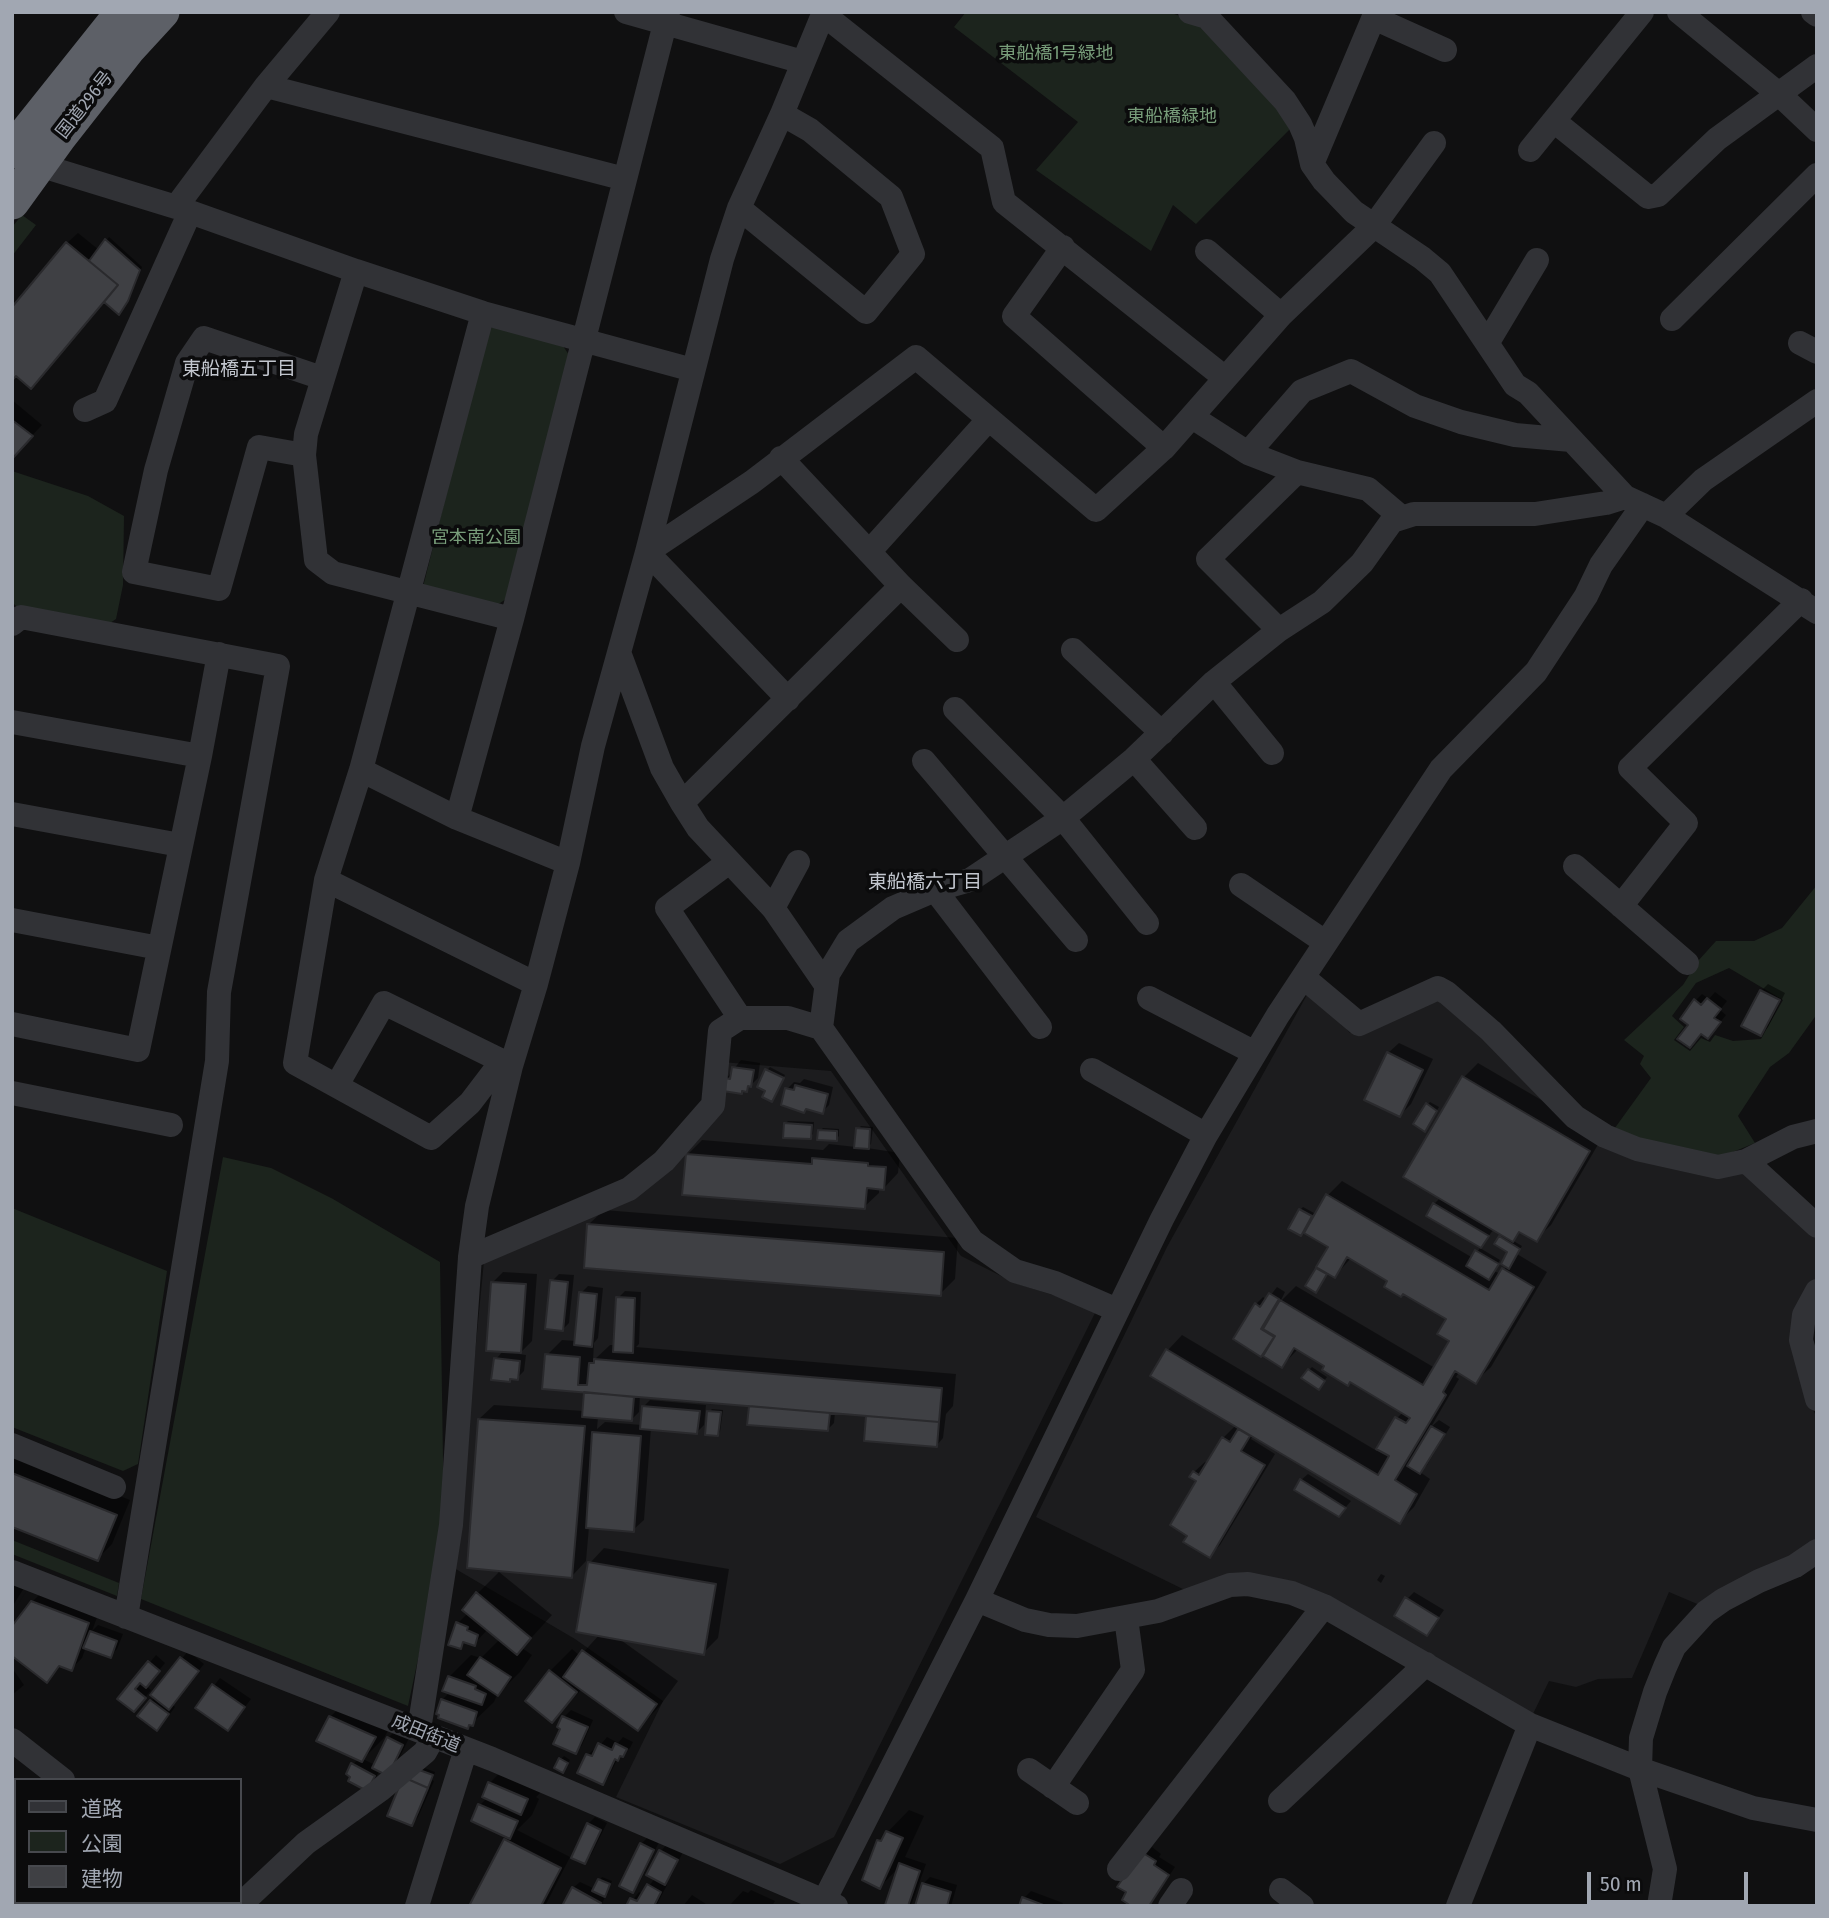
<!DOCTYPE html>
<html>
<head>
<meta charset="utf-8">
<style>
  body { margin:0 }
  #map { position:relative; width:1829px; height:1918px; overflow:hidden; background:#101011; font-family:"Fira Sans Condensed","Noto Sans JP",sans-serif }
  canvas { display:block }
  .frame { position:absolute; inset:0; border:14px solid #a1a7b2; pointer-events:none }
  .legend { position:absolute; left:14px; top:1778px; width:228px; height:126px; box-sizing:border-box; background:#0b0b0c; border:2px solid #47494e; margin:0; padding:9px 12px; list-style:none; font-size:21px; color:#a1a7b2 }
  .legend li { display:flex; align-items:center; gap:14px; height:35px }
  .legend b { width:35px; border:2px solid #47494e }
  .scale { position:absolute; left:1587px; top:1872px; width:161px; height:32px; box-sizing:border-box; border:4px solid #a1a7b2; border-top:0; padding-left:9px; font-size:21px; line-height:24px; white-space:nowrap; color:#a1a7b2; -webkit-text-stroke:5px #0b0b0c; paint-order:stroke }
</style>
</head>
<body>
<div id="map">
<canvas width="1829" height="1918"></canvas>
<div class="frame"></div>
<ul class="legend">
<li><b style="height:9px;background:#313236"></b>道路</li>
<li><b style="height:19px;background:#1c241d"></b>公園</li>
<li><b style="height:19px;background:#3f4044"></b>建物</li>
</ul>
<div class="scale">50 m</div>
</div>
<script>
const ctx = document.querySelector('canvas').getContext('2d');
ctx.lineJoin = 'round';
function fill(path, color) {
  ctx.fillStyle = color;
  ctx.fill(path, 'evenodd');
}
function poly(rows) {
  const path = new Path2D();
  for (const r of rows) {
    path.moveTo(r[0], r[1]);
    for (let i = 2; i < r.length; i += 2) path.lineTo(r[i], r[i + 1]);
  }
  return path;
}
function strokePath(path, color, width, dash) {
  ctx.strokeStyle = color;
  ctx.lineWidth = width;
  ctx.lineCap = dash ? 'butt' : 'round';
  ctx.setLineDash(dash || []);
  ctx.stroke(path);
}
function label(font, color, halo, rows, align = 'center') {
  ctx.font = font + ' "Fira Sans Condensed","Noto Sans JP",sans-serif';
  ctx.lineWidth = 7;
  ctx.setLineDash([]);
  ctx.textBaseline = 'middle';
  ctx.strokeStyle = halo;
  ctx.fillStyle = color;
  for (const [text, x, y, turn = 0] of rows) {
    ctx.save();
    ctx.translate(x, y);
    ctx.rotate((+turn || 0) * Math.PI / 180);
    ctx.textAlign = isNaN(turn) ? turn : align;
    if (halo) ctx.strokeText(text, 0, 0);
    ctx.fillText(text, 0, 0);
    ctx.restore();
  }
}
fill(poly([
  [1315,991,1350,1033,1427,1001,1446,1000,1571,1124,1745,1170,1817,1235,1817,1278,1798,1311,1808,1400,1817,1418,1817,1542,1702,1606,1669,1592,1632,1678,1598,1679,1576,1687,1549,1681,1532,1716,1325,1601,1191,1593,1036,1517,1167,1247,1308,993],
  [722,1062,831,1071,961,1256,1015,1283,1097,1309,834,1837,780,1864,616,1797,663,1701,575,1639,454,1568,484,1261,665,1169]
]), '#1c1c1e');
fill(poly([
  [966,12,1160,12,1171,13,1202,23,1294,125,1196,224,1173,205,1151,251,1036,170,1078,122,954,27],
  [22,215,36,225,12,256,12,227],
  [495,326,563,346,569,355,506,599,497,605,423,587,487,331],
  [12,471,88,496,124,516,123,585,116,619,107,625,16,606,12,602],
  [1817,885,1817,1014,1789,1053,1770,1067,1738,1116,1755,1143,1718,1158,1612,1132,1651,1078,1640,1064,1644,1056,1624,1040,1683,985,1698,961,1716,941,1754,941,1782,928],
  [1729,968,1783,1000,1761,1039,1733,1041,1715,1035,1710,1042,1701,1038,1690,1051,1674,1040,1684,1027,1672,1016,1696,983],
  [223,1157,271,1168,333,1199,440,1262,444,1524,435,1579,408,1706,141,1599],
  [12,1208,167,1271,138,1464,123,1471,12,1427],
  [12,1540,119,1583,117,1596,12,1554]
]), '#1c241d');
fill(poly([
  [78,233,99,250,109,237,142,267,131,296,121,310,119,313,105,301,31,387,17,375,67,243],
  [12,400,42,425,12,457],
  [1768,984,1785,993,1768,1027,1761,1034,1761,991],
  [1715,992,1727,1001,1720,1010,1726,1015,1708,1037,1690,1025,1695,1001,1702,994,1709,999],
  [1399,1043,1433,1059,1411,1104,1400,1115,1388,1053],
  [741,1060,760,1063,758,1078,746,1090,741,1092,726,1079],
  [1478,1063,1603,1136,1551,1225,1536,1239,1521,1231,1512,1240,1522,1246,1517,1254,1547,1272,1491,1367,1476,1381,1460,1371,1456,1377,1459,1379,1431,1427,1439,1420,1450,1427,1427,1465,1420,1472,1430,1479,1414,1507,1399,1522,1253,1435,1251,1439,1275,1454,1220,1545,1209,1556,1189,1535,1199,1481,1194,1472,1205,1462,1208,1463,1223,1438,1236,1425,1152,1375,1168,1350,1182,1335,1377,1451,1397,1418,1403,1412,1298,1349,1282,1366,1269,1347,1261,1355,1235,1339,1256,1304,1263,1297,1267,1300,1277,1287,1285,1292,1280,1302,1296,1286,1435,1368,1451,1341,1448,1318,1351,1258,1335,1276,1328,1272,1318,1288,1317,1269,1330,1247,1304,1231,1300,1210,1303,1207,1314,1213,1310,1219,1313,1221,1328,1195,1342,1181,1473,1258,1480,1248,1500,1260,1494,1271,1501,1274,1507,1266,1510,1251,1500,1237,1503,1234,1494,1229,1481,1246,1434,1204,1441,1197,1463,1078],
  [770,1067,785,1075,772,1100,767,1090,767,1070],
  [804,1079,833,1087,829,1105,822,1112,807,1108,804,1111,787,1089,794,1082,800,1083],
  [1430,1102,1439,1107,1427,1127,1427,1105],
  [788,1121,814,1122,813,1134,810,1137,785,1124],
  [861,1126,873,1127,871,1144,867,1148,900,1153,898,1173,884,1188,879,1187,879,1193,864,1207,687,1155,702,1140,823,1150,829,1144,856,1147,858,1129],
  [823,1128,839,1129,839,1136,836,1139,820,1131],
  [604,1210,958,1238,955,1279,940,1294,589,1224],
  [503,1272,537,1274,532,1341,519,1354,526,1355,524,1371,517,1378,496,1359,504,1350,492,1283],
  [559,1274,574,1275,569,1323,562,1330,552,1281],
  [588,1286,603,1288,598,1338,594,1343,593,1361,610,1345,616,1345,618,1298,625,1291,641,1292,639,1344,636,1347,956,1374,953,1406,946,1414,943,1438,937,1445,868,1417,870,1415,835,1412,834,1423,827,1430,751,1405,640,1395,639,1412,632,1419,598,1417,597,1429,605,1422,642,1425,643,1407,650,1400,706,1405,704,1425,697,1432,651,1428,644,1520,633,1530,589,1527,586,1561,572,1576,479,1419,494,1405,584,1411,588,1391,544,1387,547,1355,562,1340,576,1341,581,1293],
  [1312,1367,1327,1377,1321,1385,1309,1370],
  [712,1409,723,1410,720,1432,717,1435,709,1412],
  [12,1453,130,1500,112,1544,97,1559,12,1525],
  [1308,1474,1351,1501,1345,1508,1301,1480],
  [604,1548,729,1569,718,1638,703,1653,618,1638,678,1681,659,1707,637,1729,582,1689,552,1720,550,1671,572,1649,580,1656,600,1634,590,1563],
  [499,1572,552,1615,522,1648,532,1655,520,1672,497,1695,494,1702,468,1727,442,1700,450,1692,449,1677,471,1655,481,1658,500,1639,488,1629,474,1644,466,1641,460,1647,458,1623,468,1613,477,1594],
  [1381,1574,1385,1576,1381,1583,1377,1580],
  [12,1579,30,1585,12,1614,27,1590,24,1588,12,1607],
  [43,1591,99,1612,92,1631,98,1625,123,1634,117,1649,110,1656,86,1647,82,1658,71,1669,61,1665,47,1681,32,1602],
  [1414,1592,1444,1610,1427,1634,1407,1599],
  [188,1651,204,1664,172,1704,175,1707,164,1722,151,1701,155,1697,153,1695],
  [156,1655,165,1663,146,1686,151,1690,141,1703,120,1699],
  [12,1668,24,1685,12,1695],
  [220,1678,251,1699,228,1729,197,1708],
  [353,1695,397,1714,384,1738,363,1759,375,1765,388,1738,395,1731,409,1738,395,1767,380,1770,373,1782,353,1764,359,1759,330,1717],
  [571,1710,593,1720,582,1745,576,1752,564,1717],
  [607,1737,618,1743,623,1737,633,1742,630,1748,618,1758,609,1776,602,1783,580,1772,588,1755,595,1748,597,1749],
  [564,1756,570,1760,565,1768,561,1759],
  [512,1760,543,1790,536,1797,539,1799,532,1815,517,1830,570,1857,545,1906,472,1906,509,1836,480,1805,487,1798,484,1797,490,1783],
  [419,1766,435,1772,432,1780,434,1781,418,1817,412,1824],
  [909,1810,924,1816,905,1857,926,1864,912,1903,909,1906,894,1906,900,1866,880,1887,879,1841],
  [595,1817,607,1823,591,1855,584,1862,588,1824],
  [648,1837,659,1842,639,1884,632,1891,641,1844],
  [667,1844,683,1852,671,1876,664,1883,667,1885,656,1906,628,1906,639,1892,643,1894,655,1878,661,1851],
  [1152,1847,1161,1854,1159,1857,1175,1867,1149,1906,1120,1886],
  [602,1877,612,1881,601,1906,564,1906,573,1888,580,1882,595,1889],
  [930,1877,957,1885,951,1906,917,1906,923,1884],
  [751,1890,775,1901,772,1906,729,1906,743,1891,748,1893],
  [1031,1891,1063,1903,1061,1906,1021,1906,1024,1898],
  [692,1895,709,1906,683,1906]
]), '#0007');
const building = poly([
  [105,239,140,270,128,301,119,315,104,302,118,285,89,261,105,239],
  [66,242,118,285,31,389,16,376,12,381,12,307,66,242],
  [12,420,33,436,12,459,12,420],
  [1760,990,1780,1000,1761,1036,1741,1026,1760,990],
  [1707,998,1721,1009,1714,1018,1721,1022,1708,1039,1701,1034,1690,1048,1677,1039,1688,1025,1680,1019,1694,999,1701,1005,1707,998],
  [1387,1052,1423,1070,1400,1117,1364,1100,1387,1052],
  [732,1067,754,1070,751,1087,748,1086,747,1092,742,1091,742,1094,723,1091,725,1078,730,1079,732,1067],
  [765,1069,784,1078,772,1102,762,1097,765,1091,757,1087,765,1069],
  [1462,1076,1590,1151,1537,1242,1519,1232,1513,1242,1403,1177,1462,1076],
  [795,1085,828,1094,823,1114,806,1109,804,1113,781,1105,785,1088,794,1090,795,1085],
  [1426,1103,1437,1111,1425,1132,1413,1124,1426,1103],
  [784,1123,812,1125,811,1139,783,1138,784,1123],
  [856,1128,870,1129,869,1149,854,1148,856,1128],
  [818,1130,837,1131,837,1141,817,1140,818,1130],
  [686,1154,812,1164,812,1158,868,1163,868,1166,886,1167,884,1190,867,1188,865,1209,682,1195,686,1154],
  [1326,1194,1489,1290,1502,1268,1534,1287,1476,1384,1455,1371,1443,1392,1446,1395,1395,1480,1417,1494,1400,1524,1150,1376,1166,1349,1378,1475,1389,1456,1376,1449,1395,1417,1406,1423,1410,1418,1350,1382,1348,1386,1322,1370,1324,1366,1294,1348,1282,1368,1263,1356,1275,1336,1263,1329,1280,1300,1423,1385,1449,1341,1437,1334,1446,1319,1403,1294,1401,1297,1384,1287,1387,1281,1347,1257,1335,1278,1316,1267,1328,1247,1304,1233,1326,1194],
  [1433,1203,1489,1236,1481,1248,1426,1216,1433,1203],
  [1299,1209,1312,1216,1301,1236,1288,1229,1299,1209],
  [587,1224,944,1252,941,1296,584,1268,587,1224],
  [1499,1236,1520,1249,1509,1269,1501,1264,1507,1252,1494,1244,1499,1236],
  [1475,1250,1499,1264,1489,1280,1466,1266,1475,1250],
  [1316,1268,1327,1274,1316,1293,1305,1286,1316,1268],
  [550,1280,568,1282,563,1331,545,1329,550,1280],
  [491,1282,526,1284,521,1353,486,1351,491,1282],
  [579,1292,597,1294,592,1347,574,1345,579,1292],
  [1269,1293,1279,1299,1261,1329,1274,1337,1261,1357,1233,1339,1255,1303,1260,1307,1269,1293],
  [616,1297,635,1298,633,1353,613,1352,616,1297],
  [545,1354,580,1357,578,1385,587,1385,589,1363,594,1363,594,1359,942,1388,939,1422,542,1389,545,1354],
  [494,1358,520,1361,518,1380,510,1379,510,1382,491,1380,494,1358],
  [1308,1369,1325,1381,1319,1390,1301,1378,1308,1369],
  [584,1392,634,1397,632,1421,582,1417,584,1392],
  [642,1406,700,1411,697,1434,640,1429,642,1406],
  [749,1406,830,1413,828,1431,747,1425,749,1406],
  [707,1411,721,1412,718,1436,705,1435,707,1411],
  [866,1416,939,1422,937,1447,864,1441,866,1416],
  [478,1419,585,1426,572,1578,467,1568,478,1419],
  [1431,1426,1445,1434,1420,1474,1407,1466,1431,1426],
  [1238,1429,1250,1436,1241,1451,1265,1465,1210,1558,1183,1542,1187,1536,1170,1525,1196,1481,1189,1477,1193,1471,1199,1475,1222,1437,1230,1442,1238,1429],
  [592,1432,641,1436,634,1532,586,1528,592,1432],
  [12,1473,117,1515,98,1561,12,1527,12,1473],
  [1300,1479,1346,1508,1339,1517,1294,1490,1300,1479],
  [588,1562,716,1584,704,1655,576,1632,588,1562],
  [476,1592,531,1638,517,1655,462,1610,476,1592],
  [1405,1597,1439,1618,1427,1636,1394,1616,1405,1597],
  [31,1601,89,1623,72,1671,59,1666,47,1683,12,1656,12,1626,31,1601],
  [456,1622,468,1627,467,1630,478,1635,475,1646,463,1642,461,1649,448,1645,456,1622],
  [90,1631,117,1641,111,1658,83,1648,90,1631],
  [582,1650,657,1704,638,1731,563,1677,582,1650],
  [180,1657,199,1671,169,1710,150,1695,180,1657],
  [480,1657,511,1677,498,1696,467,1675,480,1657],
  [148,1661,160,1671,146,1688,140,1683,135,1689,146,1698,134,1712,117,1699,148,1661],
  [549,1670,577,1692,552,1723,525,1701,549,1670],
  [448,1676,476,1686,475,1689,486,1694,482,1705,442,1691,448,1676],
  [212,1684,245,1707,228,1731,195,1708,212,1684],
  [441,1699,477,1712,473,1726,469,1725,468,1729,438,1718,439,1715,436,1714,441,1699],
  [150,1700,169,1714,157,1731,137,1716,150,1700],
  [329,1716,376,1737,362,1762,316,1741,329,1716],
  [562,1716,588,1727,576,1754,553,1744,560,1729,557,1727,562,1716],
  [387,1737,403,1745,388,1776,372,1768,387,1737],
  [598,1743,612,1750,615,1743,627,1749,623,1757,620,1756,618,1761,615,1759,603,1785,577,1773,586,1754,592,1756,598,1743],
  [559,1758,568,1763,563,1773,554,1768,559,1758],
  [351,1763,375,1776,367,1791,348,1781,350,1777,346,1774,351,1763],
  [414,1768,433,1775,428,1788,403,1777,414,1768],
  [403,1777,428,1788,412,1826,387,1816,403,1777],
  [488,1782,528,1799,521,1815,482,1797,488,1782],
  [478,1804,518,1821,510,1839,471,1821,478,1804],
  [587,1823,601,1830,585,1864,571,1858,587,1823],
  [886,1831,903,1838,880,1889,862,1880,877,1840,881,1841,886,1831],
  [504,1839,561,1868,541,1906,469,1906,504,1839],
  [640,1843,654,1850,633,1893,619,1886,640,1843],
  [659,1850,678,1860,665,1885,646,1875,659,1850],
  [1143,1853,1156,1861,1154,1865,1169,1875,1149,1906,1131,1906,1122,1900,1126,1892,1117,1887,1138,1856,1143,1853],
  [899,1863,920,1871,908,1906,888,1906,885,1905,899,1863],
  [598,1879,610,1884,605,1897,592,1891,598,1879],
  [922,1883,951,1892,947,1906,915,1906,922,1883],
  [647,1884,661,1892,654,1906,626,1906,630,1898,637,1901,647,1884],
  [572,1887,601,1903,600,1906,562,1906,572,1887],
  [1022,1897,1046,1906,1019,1906,1022,1897]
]);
fill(building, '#3f4044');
strokePath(building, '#2a2a2d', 2);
strokePath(poly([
  [626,12,803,62],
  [1190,12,1207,17,1285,101,1300,124,1306,138,1312,164,1324,181,1354,212,1422,258,1440,273,1515,385,1528,393,1625,497,1666,516,1817,612],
  [1679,12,1780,95,1817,130],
  [1813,12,1817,15],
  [823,14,992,148,1004,202,1225,378],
  [1374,18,1445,50],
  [266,86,625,179],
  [1554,121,1648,197,1658,195,1717,139,1817,66],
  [1530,150,1642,12],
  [26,161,176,207,356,271,483,313,693,370],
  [1312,164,1376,12],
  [176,207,266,86,328,12],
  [739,208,866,312,913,254,891,197,810,130,782,114],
  [1063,247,1014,316,1164,448],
  [1207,251,1281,315],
  [356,271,306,434,304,455,316,560,333,573,512,619],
  [483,313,361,770,326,880,295,1063,431,1138,470,1103,502,1061,511,1066],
  [1672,319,1817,175],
  [1488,342,1537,260],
  [1800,343,1817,352],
  [85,410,105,401,190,212],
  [1192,417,1248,453,1297,472,1368,489,1401,517],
  [1248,453,1302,391,1351,371,1415,406,1461,422,1515,435,1571,440],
  [304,455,259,447,219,589,134,572,156,470,187,363,204,338,322,378],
  [781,458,901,586,957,640],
  [1666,516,1703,480,1817,401],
  [869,552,989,419],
  [12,624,21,617,278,666,219,992,217,1061,126,1617],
  [1279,630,1208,559,1297,472],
  [1073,650,1162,733],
  [620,655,662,768,682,803,698,828,773,908,826,985],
  [1214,682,1272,753],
  [788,699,647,552,752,482,916,357,1096,510,1164,448,1281,315,1373,227,1434,143],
  [955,709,1063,818,1147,923],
  [12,722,200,756],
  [1134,759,1195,828],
  [924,761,1076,940],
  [361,770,457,818,568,863],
  [682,803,901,586],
  [12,814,180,845],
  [457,818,512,619,668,12],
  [729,862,667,908,740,1018],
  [1575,866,1687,963],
  [326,880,536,984],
  [1241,885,1325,942],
  [935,890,1040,1027],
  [1621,906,1686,823,1630,768,1801,600],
  [773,908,798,862],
  [12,920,159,948],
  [1303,977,1359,1024,1438,988,1447,993,1491,1031,1575,1117,1605,1136,1637,1149,1718,1167,1746,1161,1793,1137,1817,1131],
  [1149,998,1255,1053],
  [12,1024,138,1050,200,756,219,654],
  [1092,1070,1206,1135],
  [337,1085,384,1003,502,1061],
  [12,1093,171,1125],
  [1746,1161,1817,1226],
  [470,1257,629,1189,664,1161,713,1105,720,1031,740,1018,788,1018,821,1028],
  [1817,1291,1804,1315,1801,1340,1817,1399],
  [1117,1310,1055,1283,1015,1271,972,1241,821,1028,828,974,848,941,893,908,935,890,970,880,1063,818,1134,759,1214,682,1279,630,1322,602,1362,563,1392,521,1414,514,1535,514,1606,503,1625,497],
  [12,1445,114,1487],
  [12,1572,492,1759,836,1906],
  [977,1600,1025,1620,1049,1625,1077,1626,1158,1611,1230,1585,1248,1584,1292,1593,1324,1606,1530,1725,1640,1769,1753,1808,1817,1820],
  [419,1730,451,1525,470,1257,477,1206,511,1066,536,984,568,863,593,746,647,552,722,259,739,208,782,114,824,12],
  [12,1740,63,1780],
  [1029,1770,1077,1803],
  [1053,1787,1133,1670,1126,1618],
  [1280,1801,1426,1664],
  [1119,1869,1324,1606],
  [1281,1890,1302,1906],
  [824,1901,977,1600,1162,1219,1206,1135,1278,1015,1441,769,1536,672,1586,596,1601,565,1643,505],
  [193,1902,197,1906],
  [120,1906,121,1902],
  [239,1906,306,1843,380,1790,425,1752,434,1736],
  [417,1906,466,1749],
  [1170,1906,1181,1890],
  [1458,1906,1530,1725],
  [1659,1906,1665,1869,1640,1769,1641,1738,1655,1692,1665,1667,1674,1647,1706,1612,1723,1600,1759,1581,1795,1566,1817,1551]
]), '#313236', 24);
strokePath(poly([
  [12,151,123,12],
  [12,202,59,137,128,49,162,12]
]), '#5d6067', 35);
label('18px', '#789d7a', '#0b0b0c', [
  ["東船橋1号緑地",1056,54],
  ["東船橋緑地",1172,117],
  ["宮本南公園",476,538]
]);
label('18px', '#a1a7b2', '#0b0b0c', [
  ["国道296号",85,105,-52],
  ["成田街道",426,1734,22]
]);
label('19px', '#c2c6ce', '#0b0b0c', [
  ["東船橋五丁目",239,370],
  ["東船橋六丁目",925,883]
]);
</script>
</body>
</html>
